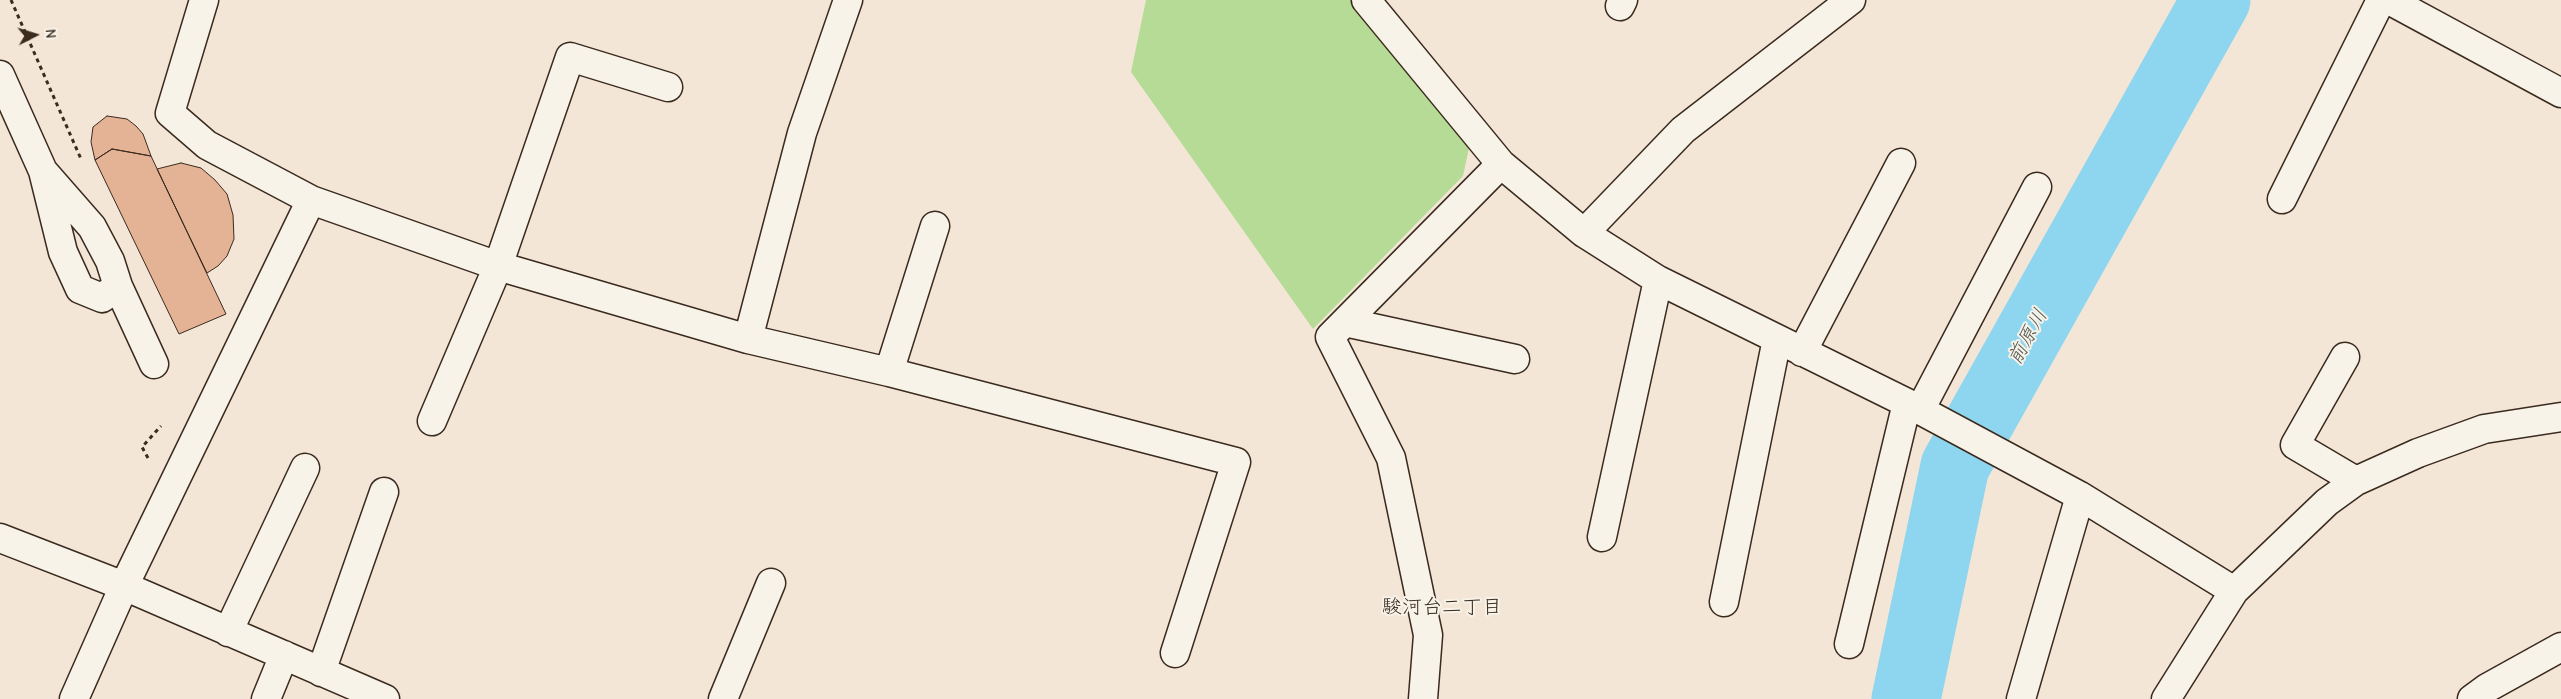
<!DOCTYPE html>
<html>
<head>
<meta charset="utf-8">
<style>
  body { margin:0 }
  #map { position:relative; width:2561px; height:699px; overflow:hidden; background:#f3e6d7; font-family:"Comic Neue",sans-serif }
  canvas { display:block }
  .north { position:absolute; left:10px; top:10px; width:50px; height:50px; -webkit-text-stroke:4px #f7f3e8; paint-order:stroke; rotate:85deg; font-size:14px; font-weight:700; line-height:20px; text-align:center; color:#3b2a1e }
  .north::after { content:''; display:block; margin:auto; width:18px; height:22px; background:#3b2a1e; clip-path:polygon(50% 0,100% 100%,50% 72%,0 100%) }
</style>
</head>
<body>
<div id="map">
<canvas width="2561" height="699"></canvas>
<div class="north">N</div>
</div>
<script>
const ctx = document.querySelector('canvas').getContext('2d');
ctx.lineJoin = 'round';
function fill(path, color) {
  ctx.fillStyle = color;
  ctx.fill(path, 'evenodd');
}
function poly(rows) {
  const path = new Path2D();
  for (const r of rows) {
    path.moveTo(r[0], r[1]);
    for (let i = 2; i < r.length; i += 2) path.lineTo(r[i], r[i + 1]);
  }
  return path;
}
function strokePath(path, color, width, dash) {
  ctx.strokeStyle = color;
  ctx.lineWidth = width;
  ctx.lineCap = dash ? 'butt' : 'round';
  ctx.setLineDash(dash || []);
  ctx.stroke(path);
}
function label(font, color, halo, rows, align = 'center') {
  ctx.font = font + ' "Comic Neue","Klee One",sans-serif';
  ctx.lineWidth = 4;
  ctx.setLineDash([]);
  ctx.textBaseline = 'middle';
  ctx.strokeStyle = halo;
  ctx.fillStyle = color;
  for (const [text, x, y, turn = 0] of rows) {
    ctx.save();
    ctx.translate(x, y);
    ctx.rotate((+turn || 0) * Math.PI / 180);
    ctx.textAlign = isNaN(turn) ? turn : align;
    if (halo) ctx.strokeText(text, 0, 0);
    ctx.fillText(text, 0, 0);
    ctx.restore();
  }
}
fill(poly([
  [1146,0,1352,0,1470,143,1463,176,1313,329,1131,72]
]), '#b6db96');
strokePath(poly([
  [1906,699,1955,466,2216,0]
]), '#8ed6f0', 69);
const building = poly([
  [107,116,127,119,136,126,143,134,151,156,112,149,95,160,91,142,93,127,107,116],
  [112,149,151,156,226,314,179,334,95,160,112,149],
  [181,163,201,168,215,180,227,194,233,215,234,239,227,256,218,266,207,273,157,169,181,163]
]);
fill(building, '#e4b395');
strokePath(building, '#3b2a1e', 1);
const minor = poly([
  [204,0,170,113,207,145,311,200,498,266,748,339,889,372,1236,462,1175,653],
  [1366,0,1501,164,1584,233,1658,280,1907,403,2080,496,2234,591],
  [2389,0,2561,93],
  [1620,6,1623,0],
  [0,75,43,171],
  [43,171,92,227,110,261,118,286,102,298,80,289,63,252,43,171],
  [2282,199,2381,0],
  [1584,233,1683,130,1851,0],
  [118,286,154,364],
  [1345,322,1515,359],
  [748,339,802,133,848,0],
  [1802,352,1901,163],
  [2345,357,2295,445,2356,481],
  [889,372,935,226],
  [1920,410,2037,187],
  [432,421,498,266,570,57,668,87],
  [1602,537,1658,280],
  [0,538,124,586,385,699],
  [1724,602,1777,339],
  [228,632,305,468],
  [1849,644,1907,403],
  [321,672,384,492],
  [74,699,124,586,311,200],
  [266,699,284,655],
  [723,699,771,583],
  [1423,699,1428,635,1391,458,1330,337,1501,164],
  [2021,699,2080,496],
  [2166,699,2234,591,2327,502,2356,481,2418,453,2484,429,2561,417],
  [2472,699,2487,688,2561,647]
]);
strokePath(minor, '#3b2a1e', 31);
strokePath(poly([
  [11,0,81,159],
  [148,458,142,447,161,426]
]), '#3b2a1e', 3, [4, 4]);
strokePath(minor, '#f7f3e8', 28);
label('italic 20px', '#505552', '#f7f3e8', [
  ["前原川",2028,337,-61]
]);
label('20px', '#3b2a1e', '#f7f3e8', [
  ["駿河台二丁目",1442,607]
]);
</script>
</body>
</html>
